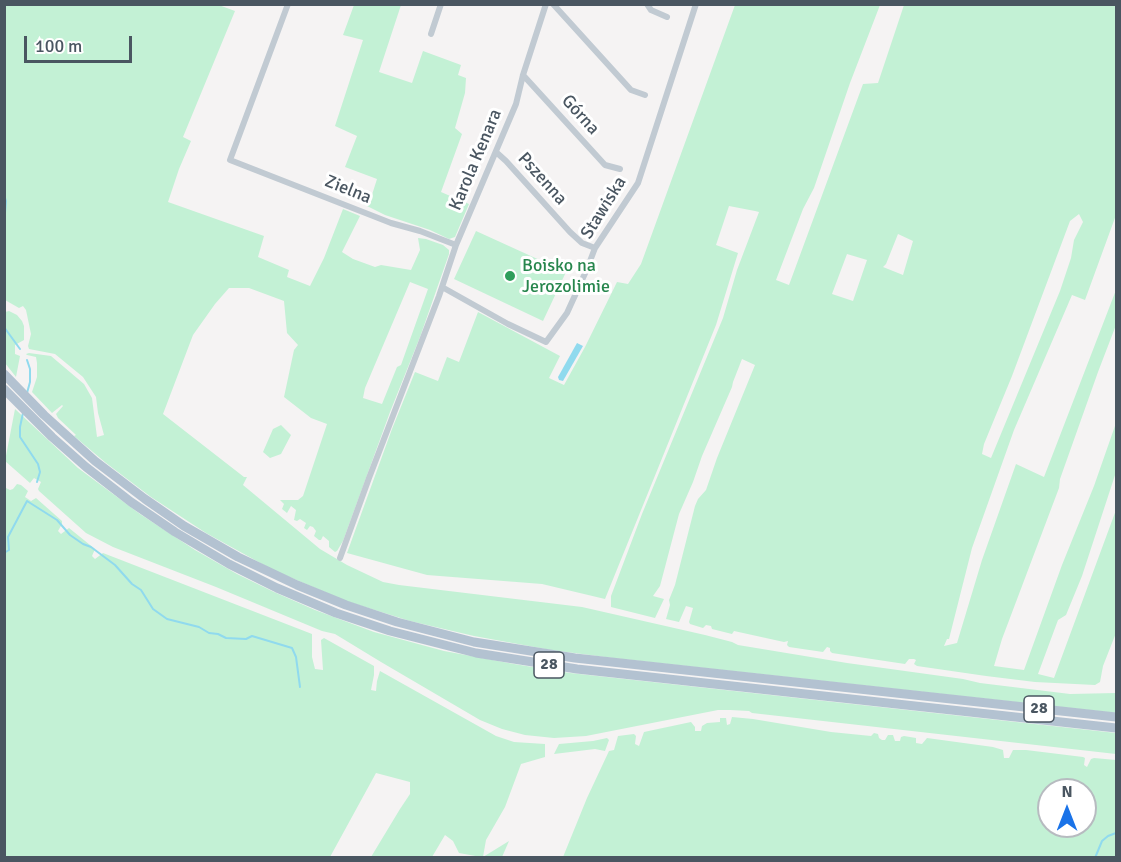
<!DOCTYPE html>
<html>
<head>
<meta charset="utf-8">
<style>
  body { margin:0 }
  #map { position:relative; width:1121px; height:862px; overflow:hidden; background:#f5f3f3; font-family:Signika,sans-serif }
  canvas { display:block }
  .frame { position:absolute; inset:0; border:6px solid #4a5661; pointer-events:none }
  .north { position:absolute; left:1037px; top:778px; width:60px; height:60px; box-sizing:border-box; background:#fff; border:2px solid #b7bbc0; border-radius:50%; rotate:0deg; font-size:16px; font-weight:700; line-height:24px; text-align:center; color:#4a5661 }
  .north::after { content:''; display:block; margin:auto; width:21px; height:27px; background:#1a73e8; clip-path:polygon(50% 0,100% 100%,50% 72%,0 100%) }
  .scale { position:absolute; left:24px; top:36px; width:108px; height:27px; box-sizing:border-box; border:3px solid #4a5661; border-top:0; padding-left:8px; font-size:18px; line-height:21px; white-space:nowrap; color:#4a5661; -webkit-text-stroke:4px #fff; paint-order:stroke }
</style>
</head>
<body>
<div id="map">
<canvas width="1121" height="862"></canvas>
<div class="frame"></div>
<div class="north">N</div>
<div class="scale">100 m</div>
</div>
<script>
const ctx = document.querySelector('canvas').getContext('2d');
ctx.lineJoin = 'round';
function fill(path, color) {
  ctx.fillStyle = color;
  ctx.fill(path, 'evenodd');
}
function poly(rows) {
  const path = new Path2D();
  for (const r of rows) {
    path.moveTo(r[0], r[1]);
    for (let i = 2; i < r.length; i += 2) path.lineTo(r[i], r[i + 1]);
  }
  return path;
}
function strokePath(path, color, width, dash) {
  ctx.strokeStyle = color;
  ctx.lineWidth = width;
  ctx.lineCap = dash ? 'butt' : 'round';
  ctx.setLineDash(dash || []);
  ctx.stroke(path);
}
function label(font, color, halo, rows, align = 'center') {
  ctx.font = font + ' Signika,sans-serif';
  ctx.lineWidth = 6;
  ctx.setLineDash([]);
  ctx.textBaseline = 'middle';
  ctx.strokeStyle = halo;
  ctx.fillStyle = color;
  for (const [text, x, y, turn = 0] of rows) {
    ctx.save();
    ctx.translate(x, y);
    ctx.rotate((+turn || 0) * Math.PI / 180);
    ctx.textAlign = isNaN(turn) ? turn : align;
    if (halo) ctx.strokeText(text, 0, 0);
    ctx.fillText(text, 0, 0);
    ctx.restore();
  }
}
fill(poly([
  [216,4,235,11,183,137,191,141,179,169,168,202,264,236,258,257,289,270,287,277,310,286,324,258,343,209,360,216,342,252,353,259,375,267,381,265,411,270,420,250,418,238,426,239,443,245,449,250,449,254,420,337,390,412,343,541,337,551,335,552,329,547,329,541,323,536,321,540,319,540,314,536,316,531,313,527,310,526,307,530,304,528,306,523,300,519,297,521,294,520,296,510,291,506,287,513,282,509,284,504,280,500,298,500,303,496,327,424,311,418,284,397,294,350,298,345,287,333,284,301,249,288,229,288,215,304,193,335,163,414,244,477,247,477,243,485,320,549,347,565,383,582,399,585,582,607,705,635,732,642,738,645,847,663,963,679,980,683,1070,694,1116,693,1116,713,613,658,551,650,474,636,410,621,346,601,273,570,206,533,151,497,106,463,74,436,76,435,58,418,56,414,63,406,62,405,52,413,32,392,37,377,37,363,36,357,27,355,26,354,29,353,51,356,84,384,92,398,97,437,104,435,98,413,96,397,83,377,55,354,29,349,28,346,31,334,26,310,23,306,19,308,5,300,4,5],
  [410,282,428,289,401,365,397,367,382,404,363,398,365,388],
  [354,5,401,5,379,72,412,83,423,51,461,65,458,75,466,78,465,93,455,128,462,134,441,192,469,204,455,237,449,239,430,230,385,215,363,204,370,201,377,179,345,167,357,136,335,126,363,40,343,35],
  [735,5,880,5,850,83,814,188,803,209,776,280,789,285,863,84,878,83,904,5,1116,5,1116,215,1085,300,1072,295,1014,430,972,548,949,639,947,639,944,646,957,643,982,560,1016,464,1044,477,1116,290,1116,325,1098,372,1060,479,1059,488,1002,639,994,666,1024,670,1062,565,1094,486,1116,423,1116,472,1082,576,1066,615,1058,620,1038,674,1054,678,1116,510,1116,633,1103,666,1100,682,1095,685,1035,682,986,676,917,666,914,664,916,660,914,659,909,659,905,664,832,653,830,651,830,648,827,647,823,652,789,647,787,645,788,641,784,642,734,631,732,634,712,629,711,626,706,625,703,628,690,624,689,622,693,608,686,606,679,622,666,619,670,605,669,600,675,585,695,506,698,499,706,490,717,458,755,365,742,359,733,382,732,387,702,456,693,482,679,514,660,586,653,596,664,599,655,618,611,607,611,596,642,514,723,318,737,270,759,212,755,211,729,206,716,245,738,253,716,325,605,599,542,584,427,575,347,553,392,429,415,372,438,381,447,357,459,362,478,312,560,356,549,378,564,385,585,347,617,282,628,284,641,264],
  [1079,214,1083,222,1074,240,1071,258,1060,291,991,458,982,454,984,444,1012,376,1070,221],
  [898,234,913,241,903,275,883,267,886,264],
  [847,254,867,260,853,301,832,294],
  [476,231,566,272,543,321,454,279],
  [9,311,17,315,22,321,24,326,24,340,15,345,15,354,20,356,16,377,5,363,5,312],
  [15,409,78,468,140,514,195,550,237,574,274,592,315,610,374,632,444,651,514,664,570,673,1116,733,1116,754,752,713,749,711,730,710,718,710,586,736,554,738,525,735,502,729,480,720,381,662,335,634,322,631,216,587,113,547,86,533,39,491,38,489,41,482,34,478,30,483,5,461],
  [281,425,291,435,281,454,270,458,263,452,273,429],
  [17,484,21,485,28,491,25,497,31,501,36,498,62,521,62,524,58,531,61,534,69,528,95,549,92,556,95,559,103,553,312,634,312,657,315,669,323,670,321,640,324,638,374,666,374,675,371,690,376,691,377,681,380,671,496,736,514,742,545,744,545,757,521,764,505,807,486,840,483,857,509,841,502,857,481,857,459,853,453,841,445,835,432,857,371,857,400,809,410,794,410,782,376,773,330,857,5,857,4,487,10,490,13,489],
  [732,717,753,719,831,732,871,736,874,733,878,734,879,738,882,740,885,740,888,735,893,735,895,741,900,741,901,737,904,736,916,738,916,743,922,744,927,738,993,747,1003,750,1004,758,1009,758,1013,750,1026,750,1083,757,1085,758,1084,765,1087,767,1091,759,1094,758,1116,760,1116,857,563,857,587,798,609,751,614,750,618,736,634,734,636,736,635,744,639,746,644,732,691,722,695,727,695,731,701,731,702,726,707,723,720,722,720,718,726,718,727,725,730,724],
  [1049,790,1085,790,1085,826,1049,826],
  [607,738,609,740,605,751,595,749,554,754,559,744,593,741]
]), '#c3f1d5');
fill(poly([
  [577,343,583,346,563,381,559,380,558,377]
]), '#90daee');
strokePath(poly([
  [4,195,6,201,4,225],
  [4,327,20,349],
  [27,360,30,369,30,382,27,393],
  [23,413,20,427,20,437,38,464,40,472,37,482],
  [4,553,9,550,8,537,27,501,57,520,70,535,83,544,91,547,115,565,132,584,141,590,153,609,167,619,199,627,209,633,218,634,226,638,246,639,252,636,292,648,296,657,300,687],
  [1095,858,1102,841,1108,836,1116,833]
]), '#90daee', 2);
strokePath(poly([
  [288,4,230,160,391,223,420,231,456,245],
  [553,4,631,90,645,95],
  [647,4,651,10,667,17],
  [431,34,441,4],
  [523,75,605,165,620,169],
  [496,152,506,161,570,232,582,243,595,248],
  [442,287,508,324,546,342,567,313,587,269,595,248,638,183,696,4],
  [340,558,369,478,439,296,456,245,516,104,523,75,546,4]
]), '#c1cad2', 6);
strokePath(poly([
  [4,374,44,415,95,461,145,499,184,526,238,557,297,585,346,605,397,622,474,642,575,658,1116,717],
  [4,389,52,437,86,467,131,502,175,532,229,564,277,588,336,613,390,631,476,653,577,669,1116,728]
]), '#b3c2d1', 9);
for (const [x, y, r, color] of [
  [510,276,6,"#2e9e5b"]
]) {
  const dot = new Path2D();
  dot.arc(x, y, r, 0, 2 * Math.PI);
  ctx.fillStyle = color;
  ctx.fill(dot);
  strokePath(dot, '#fff', 2);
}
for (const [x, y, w] of [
  [549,665,30],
  [1039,709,30]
]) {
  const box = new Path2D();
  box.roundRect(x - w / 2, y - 13, w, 26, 4.5);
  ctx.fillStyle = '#fff';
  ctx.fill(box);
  strokePath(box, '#4a5661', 1.5);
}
label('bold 16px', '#4a5661', null, [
  ["28",549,665],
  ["28",1039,709]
]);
label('18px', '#4a5661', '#fff', [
  ["Górna",580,115,48],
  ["Karola Kenara",476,160,-67],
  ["Pszenna",542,179,48],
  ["Zielna",348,190,22],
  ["Stawiska",604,208,-58]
]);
label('18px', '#27864d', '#fff', [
  ["Boisko na",522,266],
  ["Jerozolimie",522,287]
], 'left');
</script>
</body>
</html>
